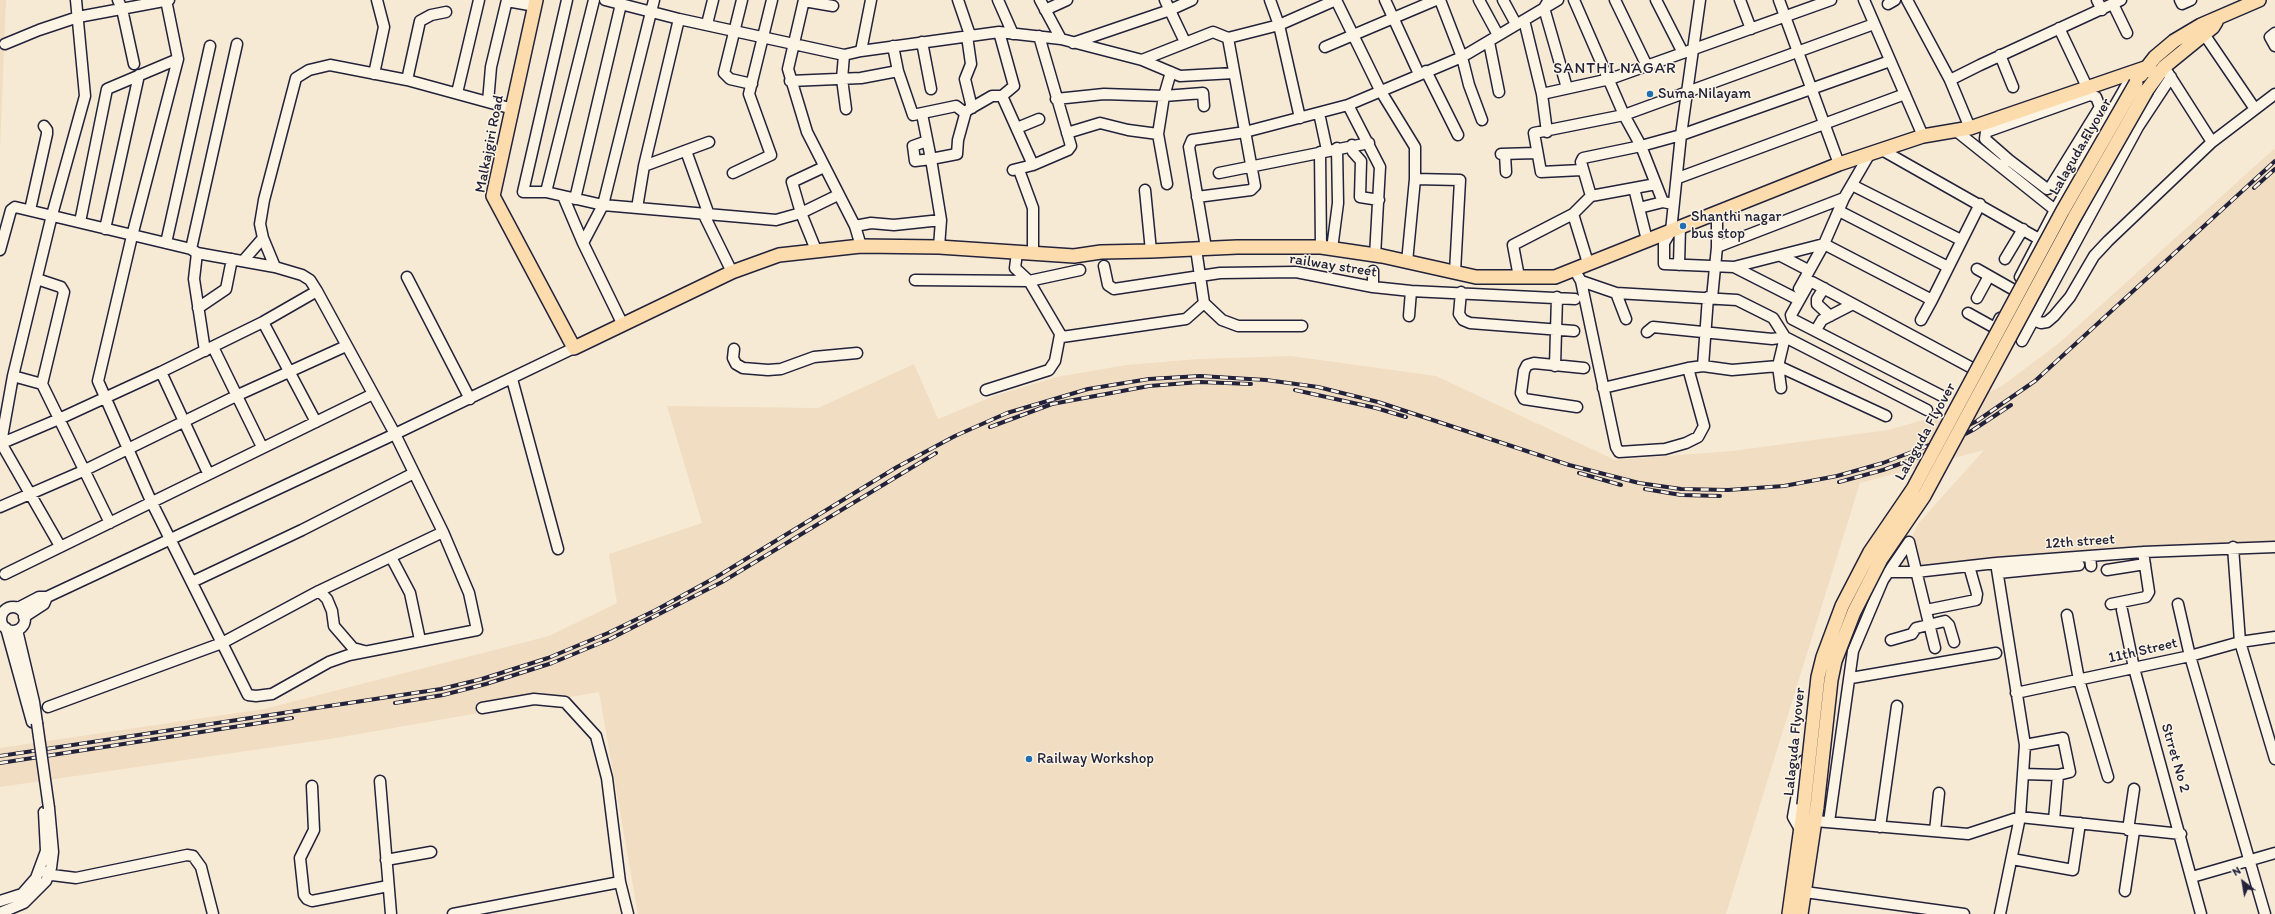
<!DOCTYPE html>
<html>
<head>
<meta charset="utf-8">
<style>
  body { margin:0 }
  #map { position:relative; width:2275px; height:914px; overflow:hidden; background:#f7ead5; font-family:Itim,sans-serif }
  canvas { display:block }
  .north { position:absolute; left:2223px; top:862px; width:40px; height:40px; -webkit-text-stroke:3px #fcf5e5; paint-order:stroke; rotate:329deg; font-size:11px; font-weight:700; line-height:16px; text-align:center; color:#22223b }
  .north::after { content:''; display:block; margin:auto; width:14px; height:18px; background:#22223b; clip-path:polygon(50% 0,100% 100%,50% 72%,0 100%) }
</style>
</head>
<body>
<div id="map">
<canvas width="2275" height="914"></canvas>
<div class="north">N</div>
</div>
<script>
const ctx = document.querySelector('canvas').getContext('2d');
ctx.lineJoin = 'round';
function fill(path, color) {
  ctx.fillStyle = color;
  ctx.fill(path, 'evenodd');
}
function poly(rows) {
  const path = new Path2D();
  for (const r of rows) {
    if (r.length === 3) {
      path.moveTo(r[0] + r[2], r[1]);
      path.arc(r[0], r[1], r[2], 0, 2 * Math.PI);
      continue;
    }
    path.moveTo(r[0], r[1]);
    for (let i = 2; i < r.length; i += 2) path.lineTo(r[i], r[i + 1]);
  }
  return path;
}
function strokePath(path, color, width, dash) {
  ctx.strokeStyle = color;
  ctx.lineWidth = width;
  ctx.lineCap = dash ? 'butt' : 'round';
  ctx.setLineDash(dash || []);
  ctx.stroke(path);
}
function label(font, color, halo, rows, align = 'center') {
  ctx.font = font + ' Itim,sans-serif';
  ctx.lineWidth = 3;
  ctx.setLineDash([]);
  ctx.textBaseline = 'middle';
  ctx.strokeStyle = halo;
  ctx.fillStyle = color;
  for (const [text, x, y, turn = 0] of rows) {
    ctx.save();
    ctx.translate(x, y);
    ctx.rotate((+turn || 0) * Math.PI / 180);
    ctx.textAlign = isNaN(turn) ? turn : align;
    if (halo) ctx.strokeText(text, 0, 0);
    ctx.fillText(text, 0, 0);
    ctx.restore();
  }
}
fill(poly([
  [0,0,6,0,0,151],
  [2275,148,2275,550,1895,575,1918,524,1984,450,1860,483,1726,914,638,914,599,692,336,738,0,787,0,748,264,709,549,636,617,603,609,554,702,523,667,406,818,408,914,364,938,419,994,396,1057,377,1126,365,1198,359,1291,356,1436,376,1615,460,1732,451,1888,430,1941,415,2002,386,2059,343]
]), '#f1ddc1');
const minor = poly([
  [118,0,122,9,134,64],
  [166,0,178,59,132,236,98,381,151,501,222,643,319,591,443,532,395,434,317,291,310,280,302,275,275,267,263,238,260,224,264,200,296,78,309,70,330,65,407,80,513,109],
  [594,0,546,192,603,205,776,220,801,213,838,195],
  [605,0,679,19,844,55,861,51,999,32,1061,39,1142,60,1180,76,1234,73],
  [742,0,724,73,730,79,752,84],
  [804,0,788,69,807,132,855,226,861,246],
  [958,0,970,35],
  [998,0,1013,34],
  [1040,0,1061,39],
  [1165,0,1185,42],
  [1270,0,1279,25,1300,118],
  [1336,0,1380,90,1415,147,1415,179,1407,262],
  [1385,0,1419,74],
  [1440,0,1462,57,1469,85,1482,120],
  [1479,0,1498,35],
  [1503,0,1516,24],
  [1574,0,1624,115,1641,146,1663,202,1673,204],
  [1615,0,1647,66],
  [1656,0,1683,53],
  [1700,0,1681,135,1671,231,1664,243,1664,264,1734,267,1824,244,1932,300,1980,204],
  [1740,0,1751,29],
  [1779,0,1839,164],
  [1864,0,1923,136],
  [1907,0,1950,80,1970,128],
  [2097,0,2102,10],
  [2180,0,2182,4,2191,0],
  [507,1,535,6],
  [804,1,833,6],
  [1547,3,1544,8,1567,88],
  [1888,4,1895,0],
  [2113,4,2127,33],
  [1045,10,1067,0],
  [1524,20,1542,94,1547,132],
  [707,24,713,0],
  [2059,28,2087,87],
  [2275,33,2270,37,2275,46],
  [2204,34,2255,109],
  [967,36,971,64,965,79,972,108],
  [922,42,931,89],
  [1489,42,1499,92],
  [1073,43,1170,10,1192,0],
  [5,44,39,30,78,17,169,0],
  [893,46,898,71,913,115,956,106,965,113],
  [1325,47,1436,0],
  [861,51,871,0],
  [844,55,842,79,846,109],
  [2000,55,2013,87],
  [1142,60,1213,32,1228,38,1279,25,1336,0],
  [1426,71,1458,135],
  [2168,73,2212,142],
  [374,74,384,27,377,0],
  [407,80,420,21,431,15,446,12],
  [1950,80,1980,65,2121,0],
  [790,81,861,78,898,71],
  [457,93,479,0],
  [1542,94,1610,79,1831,0],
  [1002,96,1033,165],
  [1056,99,1104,94,1164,96,1203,93,1204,106],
  [488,102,491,67,507,0],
  [1348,105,1380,167,1375,256],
  [1319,113,1327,150],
  [922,114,931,159,915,161,913,146,927,141],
  [1017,128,1039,119],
  [1955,130,2055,210],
  [1067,133,1100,123,1128,130,1158,134],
  [1352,145,1353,152,1361,161,1360,197,1379,200],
  [1882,150,2039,239],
  [686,151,709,215],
  [1320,152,1321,247],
  [1501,154,1536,153],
  [1505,154,1506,172],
  [644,166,709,142],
  [2000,166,2009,160,2047,189,2050,188,2100,107,2096,97,2090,95,1986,132,1985,139,2009,160],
  [1013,170,1033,165,1068,150,1071,146,1039,36],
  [1019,170,1033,208,1033,253],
  [1582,170,1541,172,1534,133,1624,115,1874,24],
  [733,173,771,155,749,94,772,0],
  [1219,173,1369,143],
  [1678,178,1905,94],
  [1415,179,1460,180,1455,272],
  [1167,184,1158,134,1164,96,1171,72],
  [1852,185,1961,240],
  [1634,188,1647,240],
  [1145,190,1151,251],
  [546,192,523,192,567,0],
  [563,196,583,243],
  [1591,196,1581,162,1583,158,1641,146,1681,135,1890,61],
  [1197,197,1251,190,1255,186,1228,38],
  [575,199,621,4],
  [637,208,644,166,679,19],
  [1639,208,1663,202],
  [30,210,47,134,47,130,44,126],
  [1839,211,1948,267],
  [1573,214,1588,263],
  [704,215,732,272],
  [941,220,931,159,957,154,958,140,966,111,992,96,1002,96,1014,86,999,32],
  [80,222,107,89,178,59],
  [855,226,871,223,894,225,941,220,939,247],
  [105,229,139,75],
  [166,243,210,46],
  [1717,247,1844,198],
  [1206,248,1189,147,1192,140,1245,132,1348,105,1462,57,1558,0],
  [191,249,237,44],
  [1196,249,1204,303,1222,320,1238,326,1302,326],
  [1332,249,1338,203,1337,148],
  [0,250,11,210,15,207,191,249,197,253,275,267],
  [816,250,801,213,792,182,824,167],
  [197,253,194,279,205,351],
  [1017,253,1015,268,1029,281,1062,337,1186,319,1204,303],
  [1781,256,1808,270],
  [2005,259,2023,229],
  [243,261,263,238],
  [1679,265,1680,227],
  [1104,266,1108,285,1114,289,1220,273,1296,272,1373,287,1411,291,1575,299],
  [1734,267,1795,298],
  [1977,269,2014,290],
  [1578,276,1581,281,1616,447,1619,452,1665,449,1686,443,1698,437,1704,426,1688,368,1703,366],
  [407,277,470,399],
  [1519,277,1513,245,1573,214,1591,196,1656,184],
  [2020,277,2055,210,2133,74],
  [37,279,61,287,64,292,42,384],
  [915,280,1029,281,1080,270],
  [1581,281,1616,293,1737,300,1773,318,1785,337,1927,410],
  [1373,287,1373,271],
  [1824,288,1817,299,1817,304,1830,316],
  [1799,289,1824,244,1844,198,1869,155],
  [1461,292,1459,314,1463,320,1470,323,1574,331],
  [1616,293,1626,319],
  [1708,297,1703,366,1732,370,1778,366,1781,388],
  [1712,298,1717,247,1717,212],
  [1977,298,1989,276],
  [198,308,226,289,232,259],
  [1968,313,1995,328,2000,318],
  [2016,313,2041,323,2047,322,2054,316,2070,297,2094,256,2108,241,2212,142,2275,94],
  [1409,316,1411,291],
  [1921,320,1932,300],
  [263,322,316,422],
  [622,323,583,243,603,205,654,0],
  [1816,330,1822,320,1853,304],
  [1647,332,1653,327,1772,339,1785,337,1778,366,1886,416],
  [2022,341,2138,127,2171,77],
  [213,347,262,447],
  [734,349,733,358,736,364,743,368,768,370,781,369,814,357,857,353],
  [1555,366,1557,297],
  [161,372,208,473],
  [13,376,42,384,110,523],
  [512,379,558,549],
  [1603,388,1688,368],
  [986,390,1049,370,1055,361,1060,335],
  [1942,396,1792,319,1791,315,1809,283,1812,282,1972,368],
  [1577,407,1524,399,1521,393,1524,371,1527,365,1534,363,1584,368],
  [0,444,59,419,161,372,263,322,317,291],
  [0,507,83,471,238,395,346,346],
  [1909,542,1935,648],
  [60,546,1,443,13,376,52,215,85,96,76,0],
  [2233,547,2240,642,2275,759],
  [2090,556,2091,566],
  [391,557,410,593,420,640],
  [1996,563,2025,745,2020,817,2000,914],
  [2107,570,2145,564],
  [1888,572,1916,572,1996,563,2143,552,2275,547],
  [1998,573,2079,565],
  [5,574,373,394],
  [192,582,302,530,414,473],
  [319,591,327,599,332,611,334,626,353,648,364,651],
  [2111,604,2146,597,2149,592,2143,552],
  [2178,604,2190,656,2265,914],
  [13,619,12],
  [18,608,39,597,47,597,395,434,574,348],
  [1926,610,1976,600,1977,594,1969,566],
  [2122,610,2134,668,2201,914],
  [2067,615,2079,680,2108,777],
  [24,617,44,604,47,597],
  [6,628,32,722],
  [17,630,34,702,37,723],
  [1891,640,1912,634,1916,628,1945,621,1949,625,1954,642],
  [1851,678,1996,653],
  [2016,693,2190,656,2240,642,2275,637],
  [48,707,222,643,248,695,256,696,272,694,329,662,349,655,477,630,469,593,443,532],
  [482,708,534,699,565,702,596,736,607,778,620,882,628,914],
  [2023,774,2058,775,2070,772,2063,738,2025,745],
  [380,781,391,914],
  [312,786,314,830,300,858,304,895,307,899,312,901,388,886],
  [2054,820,2058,775],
  [1815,821,1968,834,2020,817,2181,834],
  [1829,822,1853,651,1883,580,1909,542],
  [1880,827,1897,706],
  [2128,830,2134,789],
  [1801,831,1793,817,1803,761],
  [1935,831,1939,793],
  [2012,859,2073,870,2080,823],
  [386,860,431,852],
  [40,870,52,875,76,878,187,855,193,856,201,867,213,914],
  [2192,877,2275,853],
  [2125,891,2134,831],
  [1805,892,1964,914],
  [0,901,22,894,36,878,46,851,44,812],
  [0,913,24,903,46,881,51,868,53,852,49,808],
  [453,914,620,882]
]);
const major = poly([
  [536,0,493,196,574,348,732,272,779,255,861,246,939,247,1074,256,1101,252,1151,251,1237,247,1321,247,1382,256,1476,277,1555,277,1839,164,1923,136,1970,128,2145,68,2158,75],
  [2141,75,2155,57,2174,41,2201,25,2259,0],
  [2147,90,2164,67,2213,27,2216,22],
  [1789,914,1804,805],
  [1801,914,1817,807]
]);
strokePath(minor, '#22223b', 13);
strokePath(major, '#22223b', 16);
strokePath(minor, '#fcf5e5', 10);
strokePath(major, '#fcdcac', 13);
const rail = poly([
  [2254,188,2275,169],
  [1295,390,1376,408,1406,417],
  [990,427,1052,404,1149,386,1200,382,1251,384],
  [1579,473,1621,485],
  [1839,482,1883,470,1927,454,1973,430,2011,405],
  [1645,489,1681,495,1720,496],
  [395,703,443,695,486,684,552,663,610,639,722,582,936,453],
  [0,756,441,689,482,679,548,658,608,633,656,610,718,576,897,467,955,436,1007,413,1088,389,1149,379,1200,376,1266,380,1318,387,1378,402,1569,465,1639,483,1681,489,1728,490,1784,486,1837,476,1883,463,1925,447,1977,421,2035,381,2275,161],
  [0,763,292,718]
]);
strokePath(rail, '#22223b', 4);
strokePath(rail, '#fcf5e5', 2.5, [8]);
const minorBridge = poly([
  [37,723,49,808]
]);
const majorBridge = poly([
  [1804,805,1818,677,1823,657,1842,606,1870,552,1913,489,2062,212,2136,83],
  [1817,807,1831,680,1835,661,1854,612,1881,559,1924,496,2074,218,2147,90]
]);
strokePath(minorBridge, '#22223b', 13, []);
strokePath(majorBridge, '#22223b', 16, []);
strokePath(minorBridge, '#fcf5e5', 10);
strokePath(majorBridge, '#fcdcac', 13);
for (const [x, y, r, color] of [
  [1650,94,4,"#1f6fb2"],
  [1683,226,4,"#1f6fb2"],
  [1029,759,4,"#1f6fb2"]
]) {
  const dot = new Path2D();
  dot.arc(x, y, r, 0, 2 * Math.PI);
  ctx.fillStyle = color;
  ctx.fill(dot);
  strokePath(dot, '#fcf5e5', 1.5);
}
label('15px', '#22223b', '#fcf5e5', [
  ["Suma Nilayam",1658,94],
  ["Shanthi nagar",1691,217],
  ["bus stop",1691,234],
  ["Railway Workshop",1037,759]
], 'left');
label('15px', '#22223b', '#fcf5e5', [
  ["Malkajgiri Road",490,144,-79],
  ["Lalaguda Flyover",2081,147,-60],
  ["railway street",1333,266,9],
  ["Lalaguda Flyover",1926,432,-61],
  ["12th street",2080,542,-4],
  ["11th Street",2143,651,-13],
  ["Lalaguda Flyover",1795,742,-84],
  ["Strret No 2",2175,758,74]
]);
ctx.letterSpacing = '1px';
label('16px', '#22223b', '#fcf5e5', [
  ["SANTHI NAGAR",1615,69]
]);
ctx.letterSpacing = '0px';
</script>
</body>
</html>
